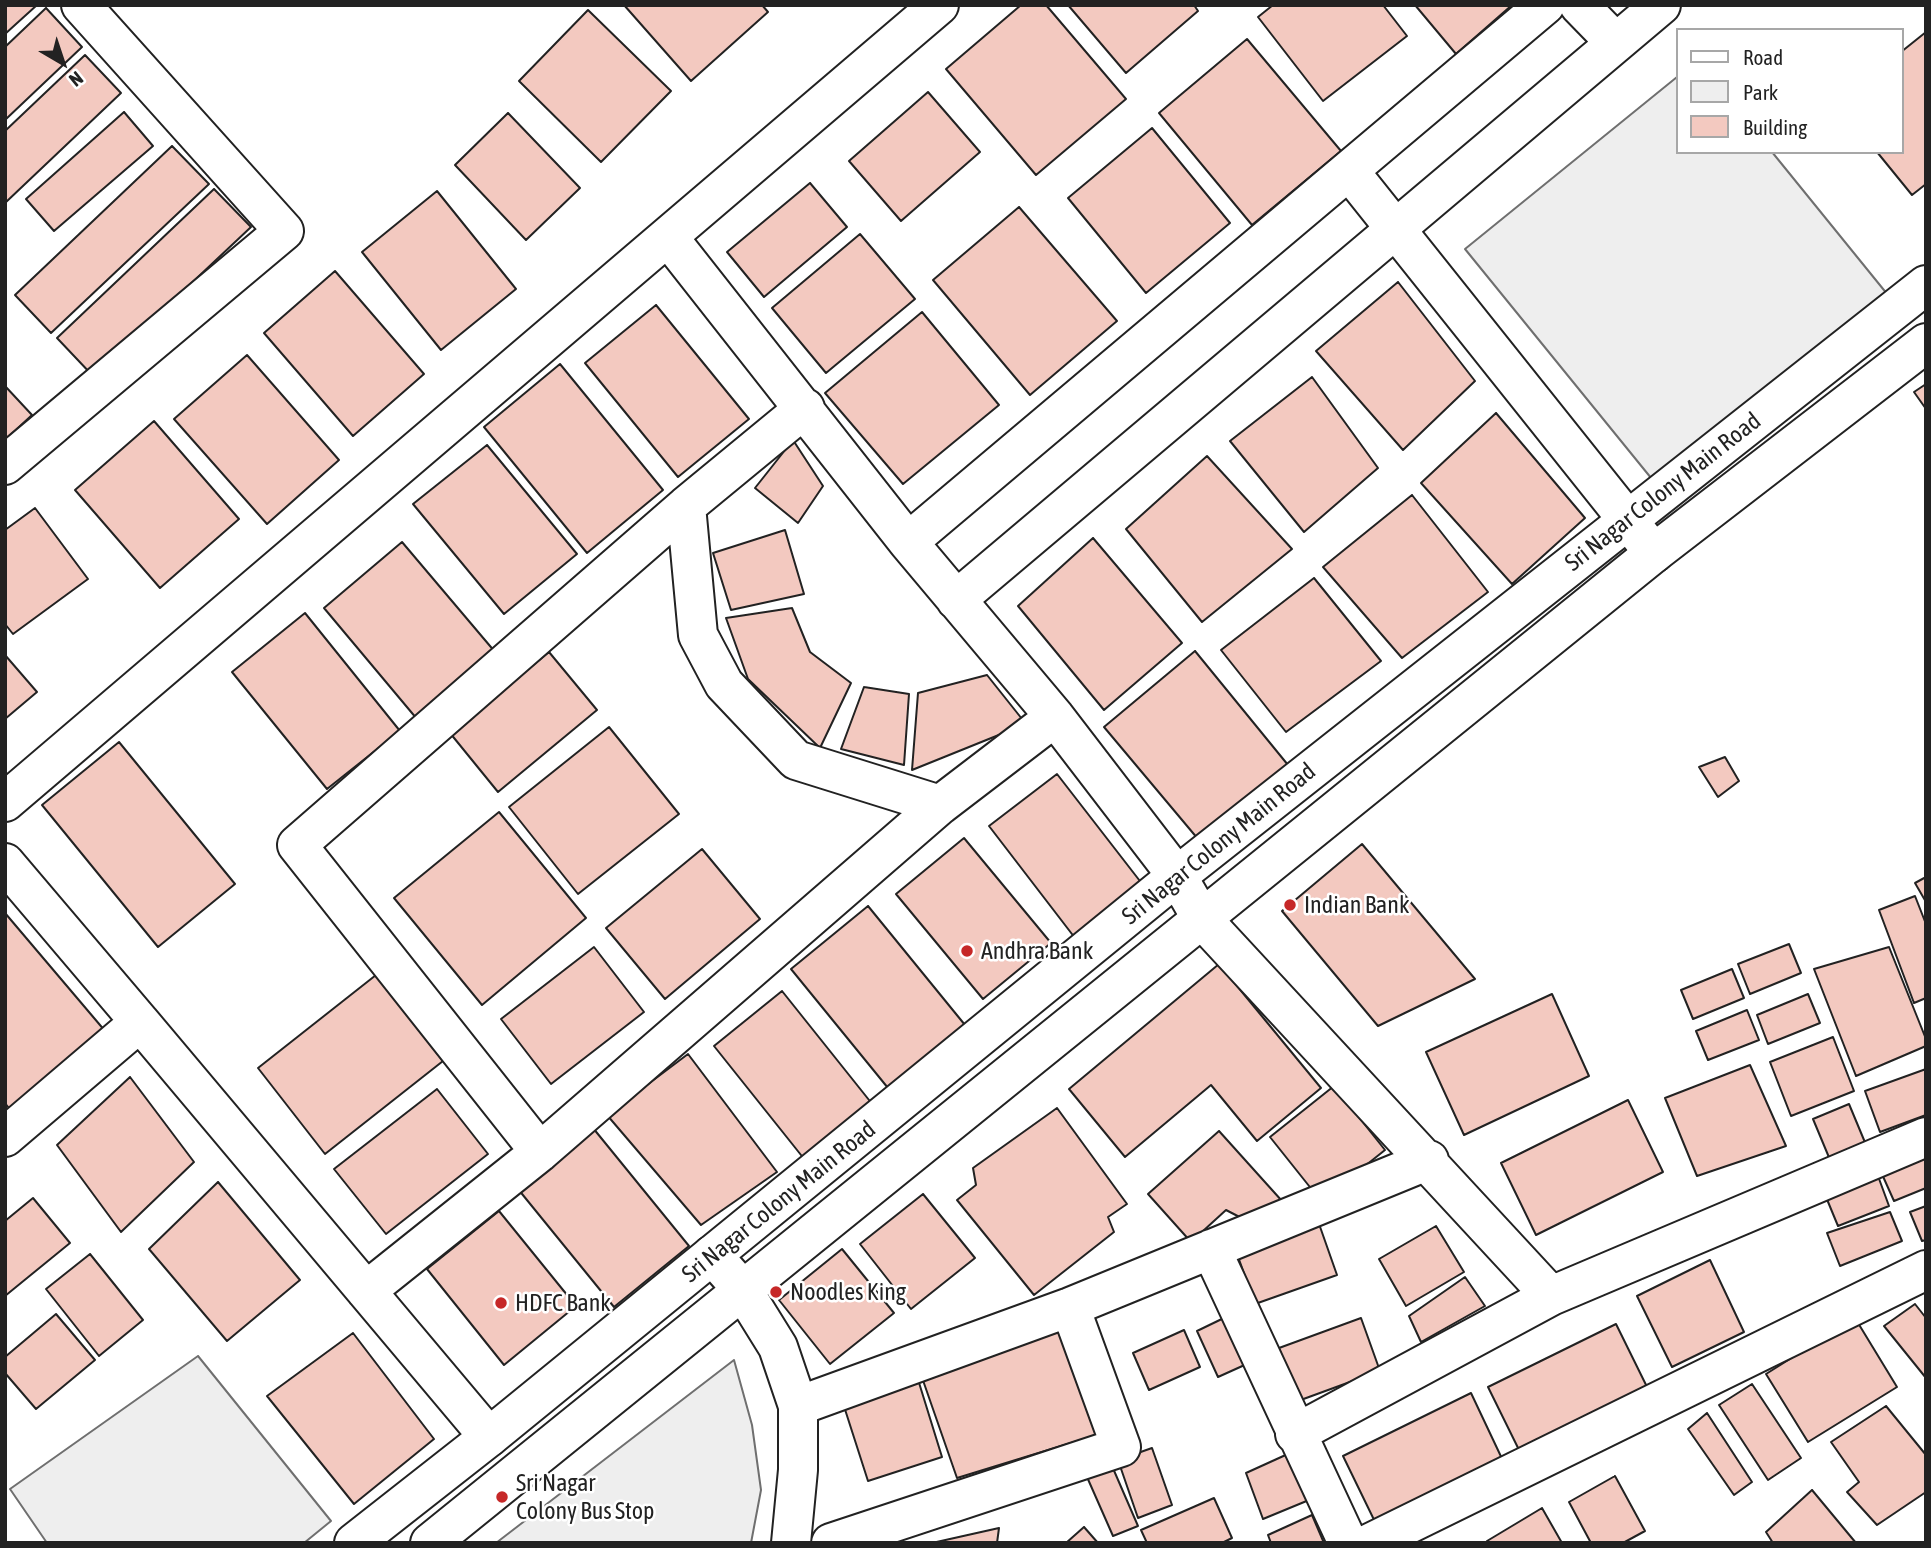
<!DOCTYPE html>
<html>
<head>
<meta charset="utf-8">
<style>
  body { margin:0 }
  #map { position:relative; width:1931px; height:1548px; overflow:hidden; background:#fff; font-family:"Asap Condensed",sans-serif }
  canvas { display:block }
  .frame { position:absolute; inset:0; border:7px solid #222; pointer-events:none }
  .legend { position:absolute; left:1676px; top:28px; width:228px; height:126px; box-sizing:border-box; background:#fff; border:2px solid #a7a7a7; margin:0; padding:9px 12px; list-style:none; font-size:21px; color:#222 }
  .legend li { display:flex; align-items:center; gap:14px; height:35px }
  .legend b { width:35px; border:2px solid #a7a7a7 }
  .north { position:absolute; left:28px; top:28px; width:70px; height:70px; -webkit-text-stroke:5px #fff; paint-order:stroke; rotate:141deg; font-size:19px; font-weight:700; line-height:28px; text-align:center; color:#222 }
  .north::after { content:''; display:block; margin:auto; width:24px; height:32px; background:#222; clip-path:polygon(50% 0,100% 100%,50% 72%,0 100%) }
</style>
</head>
<body>
<div id="map">
<canvas width="1931" height="1548"></canvas>
<div class="frame"></div>
<ul class="legend">
<li><b style="height:9px;background:#fff"></b>Road</li>
<li><b style="height:19px;background:#eee"></b>Park</li>
<li><b style="height:19px;background:#f3c9c0"></b>Building</li>
</ul>
<div class="north">N</div>
</div>
<script>
const ctx = document.querySelector('canvas').getContext('2d');
ctx.lineJoin = 'round';
function fill(path, color) {
  ctx.fillStyle = color;
  ctx.fill(path, 'evenodd');
}
function poly(rows) {
  const path = new Path2D();
  for (const r of rows) {
    path.moveTo(r[0], r[1]);
    for (let i = 2; i < r.length; i += 2) path.lineTo(r[i], r[i + 1]);
  }
  return path;
}
function strokePath(path, color, width, dash) {
  ctx.strokeStyle = color;
  ctx.lineWidth = width;
  ctx.lineCap = dash ? 'butt' : 'round';
  ctx.setLineDash(dash || []);
  ctx.stroke(path);
}
function label(font, color, halo, rows, align = 'center') {
  ctx.font = font + ' "Asap Condensed",sans-serif';
  ctx.lineWidth = 5;
  ctx.setLineDash([]);
  ctx.textBaseline = 'middle';
  ctx.strokeStyle = halo;
  ctx.fillStyle = color;
  for (const [text, x, y, turn = 0] of rows) {
    ctx.save();
    ctx.translate(x, y);
    ctx.rotate((+turn || 0) * Math.PI / 180);
    ctx.textAlign = isNaN(turn) ? turn : align;
    if (halo) ctx.strokeText(text, 0, 0);
    ctx.fillText(text, 0, 0);
    ctx.restore();
  }
}
const green = poly([
  [1677,77,1677,152,1772,152,1892,300,1660,489,1465,249,1677,77],
  [198,1356,331,1521,304,1543,47,1543,10,1489,198,1356],
  [734,1360,752,1425,761,1490,751,1543,496,1543,734,1360]
]);
fill(green, '#eee');
strokePath(green, '#6f6f6f', 2);
const building = poly([
  [5,5,37,5,5,34,5,5],
  [624,5,762,5,768,12,691,81,624,5],
  [1021,5,1046,5,1126,99,1036,175,946,69,1021,5],
  [1068,5,1194,5,1198,11,1126,73,1068,5],
  [1273,5,1383,5,1407,36,1323,101,1258,17,1273,5],
  [1415,5,1512,5,1456,54,1415,5],
  [46,8,82,47,5,120,5,47,46,8],
  [588,10,671,91,601,162,519,81,588,10],
  [1926,32,1926,184,1912,195,1877,152,1901,152,1901,52,1926,32],
  [1247,39,1341,151,1252,225,1159,113,1247,39],
  [85,55,121,93,5,203,5,131,85,55],
  [928,92,980,152,901,221,849,161,928,92],
  [124,112,153,146,54,231,26,199,124,112],
  [508,113,580,188,526,240,455,165,508,113],
  [1152,128,1230,223,1146,293,1068,198,1152,128],
  [172,146,209,184,51,333,15,295,172,146],
  [810,183,847,227,764,297,727,252,810,183],
  [214,189,251,227,93,376,57,338,214,189],
  [437,191,516,289,441,350,362,252,437,191],
  [1019,207,1117,321,1030,395,933,280,1019,207],
  [860,234,915,299,826,373,772,308,860,234],
  [335,271,424,374,353,436,264,333,335,271],
  [1398,282,1475,381,1403,450,1316,351,1398,282],
  [656,305,749,419,678,477,585,363,656,305],
  [922,312,999,405,903,484,825,393,922,312],
  [247,355,339,460,267,524,174,419,247,355],
  [560,364,663,490,587,553,484,427,560,364],
  [1312,377,1378,468,1304,532,1230,441,1312,377],
  [1926,384,1926,409,1914,392,1926,384],
  [5,386,32,415,5,440,5,386],
  [1496,413,1585,518,1512,584,1421,483,1496,413],
  [154,421,239,519,160,588,75,490,154,421],
  [793,440,823,486,798,523,755,488,793,440],
  [487,445,577,554,504,614,413,504,487,445],
  [1207,456,1292,549,1202,622,1126,529,1207,456],
  [1412,495,1488,592,1402,658,1323,567,1412,495],
  [35,508,88,579,13,634,5,624,5,530,35,508],
  [785,530,804,594,731,610,713,553,785,530],
  [1093,538,1182,643,1104,710,1018,606,1093,538],
  [402,542,501,659,422,725,324,608,402,542],
  [1314,578,1381,661,1286,732,1221,650,1314,578],
  [792,608,810,652,851,683,820,748,748,679,726,618,792,608],
  [305,613,400,731,327,789,232,672,305,613],
  [1195,651,1288,765,1198,839,1104,727,1195,651],
  [549,652,597,710,498,792,450,733,549,652],
  [5,655,37,692,5,719,5,655],
  [987,675,1026,724,912,770,918,693,987,675],
  [864,687,909,694,904,765,841,749,864,687],
  [609,727,679,814,578,894,509,807,609,727],
  [119,742,235,884,158,947,42,805,119,742],
  [1725,757,1739,781,1718,797,1699,767,1725,757],
  [1057,774,1143,885,1075,938,989,826,1057,774],
  [499,812,586,918,482,1005,394,898,499,812],
  [964,838,1051,943,983,999,896,894,964,838],
  [1362,844,1475,979,1378,1026,1282,911,1362,844],
  [702,849,760,919,665,999,606,928,702,849],
  [1926,877,1926,902,1915,883,1926,877],
  [1915,896,1926,924,1926,998,1914,1003,1879,910,1915,896],
  [868,906,965,1025,888,1088,791,969,868,906],
  [5,913,111,1038,15,1116,5,1103,5,913],
  [1789,944,1801,973,1750,994,1738,964,1789,944],
  [594,947,644,1012,551,1084,501,1019,594,947],
  [1889,947,1926,1039,1926,1046,1856,1076,1814,969,1889,947],
  [1219,964,1321,1088,1257,1141,1211,1085,1125,1157,1069,1089,1219,964],
  [1732,969,1744,998,1693,1019,1681,990,1732,969],
  [376,975,443,1061,325,1154,258,1068,376,975],
  [782,991,873,1105,805,1160,714,1046,782,991],
  [1552,994,1589,1076,1464,1135,1426,1052,1552,994],
  [1808,994,1820,1023,1768,1044,1757,1015,1808,994],
  [1747,1010,1759,1040,1708,1060,1696,1031,1747,1010],
  [1833,1037,1854,1091,1791,1116,1770,1062,1833,1037],
  [688,1054,777,1172,701,1225,607,1115,688,1054],
  [1750,1065,1786,1146,1697,1176,1665,1098,1750,1065],
  [1926,1069,1926,1115,1880,1132,1865,1091,1926,1069],
  [130,1077,194,1162,121,1232,57,1145,130,1077],
  [1334,1086,1385,1150,1321,1201,1270,1137,1334,1086],
  [437,1089,488,1154,386,1234,334,1169,437,1089],
  [1628,1100,1663,1172,1536,1235,1501,1163,1628,1100],
  [1849,1104,1869,1152,1833,1167,1813,1119,1849,1104],
  [1057,1108,1127,1204,1108,1217,1114,1232,1034,1295,957,1200,976,1185,973,1168,1057,1108],
  [593,1128,689,1246,614,1307,518,1189,593,1128],
  [1219,1131,1282,1201,1255,1225,1226,1210,1191,1242,1148,1194,1219,1131],
  [1926,1147,1926,1188,1894,1201,1877,1163,1926,1147],
  [1878,1176,1889,1206,1838,1226,1826,1197,1878,1176],
  [218,1182,300,1280,227,1341,149,1249,218,1182],
  [923,1194,975,1258,911,1309,860,1244,923,1194],
  [33,1198,70,1243,5,1296,5,1221,33,1198],
  [1926,1206,1926,1240,1922,1241,1910,1212,1926,1206],
  [499,1211,576,1306,504,1365,427,1269,499,1211],
  [1890,1212,1902,1241,1840,1266,1827,1233,1890,1212],
  [1318,1221,1337,1275,1255,1304,1236,1251,1318,1221],
  [1436,1226,1464,1272,1406,1306,1379,1259,1436,1226],
  [842,1249,894,1313,830,1364,779,1300,842,1249],
  [90,1254,143,1320,99,1356,46,1289,90,1254],
  [1710,1260,1744,1332,1672,1367,1637,1296,1710,1260],
  [1465,1277,1485,1306,1421,1342,1409,1316,1465,1277],
  [1915,1304,1926,1318,1926,1378,1884,1326,1915,1304],
  [56,1314,95,1360,36,1409,5,1373,5,1357,56,1314],
  [1228,1316,1249,1363,1218,1377,1197,1331,1228,1316],
  [1361,1318,1380,1371,1298,1401,1279,1348,1361,1318],
  [1855,1318,1897,1387,1808,1442,1766,1374,1855,1318],
  [1067,1322,1097,1435,957,1478,918,1366,1067,1322],
  [1616,1324,1651,1395,1523,1458,1488,1387,1616,1324],
  [1184,1330,1200,1367,1149,1390,1133,1353,1184,1330],
  [353,1333,434,1439,354,1504,267,1396,353,1333],
  [916,1373,942,1457,868,1481,841,1397,916,1373],
  [1752,1384,1801,1458,1768,1480,1719,1405,1752,1384],
  [1471,1393,1505,1465,1378,1528,1343,1456,1471,1393],
  [1886,1406,1926,1455,1926,1492,1877,1525,1847,1492,1859,1482,1831,1442,1886,1406],
  [1707,1413,1752,1482,1734,1495,1688,1429,1707,1413],
  [1152,1448,1172,1505,1138,1518,1118,1460,1152,1448],
  [1290,1453,1309,1500,1263,1519,1246,1473,1290,1453],
  [1112,1466,1138,1526,1113,1536,1087,1477,1112,1466],
  [1615,1476,1645,1531,1623,1543,1591,1543,1569,1502,1615,1476],
  [1812,1490,1856,1543,1773,1543,1766,1532,1812,1490],
  [1214,1498,1232,1538,1222,1543,1147,1543,1141,1530,1214,1498],
  [1542,1508,1562,1543,1486,1543,1487,1541,1542,1508],
  [1312,1515,1324,1543,1271,1543,1268,1535,1312,1515],
  [1084,1527,1098,1543,1066,1543,1084,1527],
  [999,1528,997,1543,932,1543,999,1528]
]);
fill(building, '#f3c9c0');
strokePath(building, '#222', 2);
const minor = poly([
  [1579,5,1615,42],
  [1350,172,1654,553],
  [668,237,908,542,1055,717,1177,876,1202,919,1551,1296],
  [805,408,686,506,297,845,540,1152,940,805,1055,717],
  [5,465,284,231,81,5],
  [686,506,698,635,724,684,796,760,940,805],
  [908,542,1545,5],
  [956,600,1661,5],
  [5,802,939,5],
  [5,863,140,1022,5,1137],
  [140,1022,489,1437],
  [1211,1249,1348,1543],
  [712,1255,742,1289,778,1347,798,1406,798,1470,791,1543],
  [366,1291,540,1152],
  [798,1406,1070,1307,1429,1160],
  [1295,1434,1551,1296,1926,1137],
  [831,1543,1121,1447,1070,1307],
  [1370,1543,1926,1270]
]);
const major = poly([
  [354,1543,489,1437,1177,876,1926,285],
  [430,1543,1654,553,1926,343]
]);
strokePath(minor, '#222', 42);
strokePath(major, '#222', 42);
strokePath(minor, '#fff', 38);
strokePath(major, '#fff', 38);
for (const [x, y, r, color] of [
  [1290,905,7,"#c62828"],
  [967,951,7,"#c62828"],
  [776,1292,7,"#c62828"],
  [501,1303,7,"#c62828"],
  [502,1497,7,"#c62828"]
]) {
  const dot = new Path2D();
  dot.arc(x, y, r, 0, 2 * Math.PI);
  ctx.fillStyle = color;
  ctx.fill(dot);
  strokePath(dot, '#fff', 2.5);
}
label('24px', '#222', '#fff', [
  ["Sri Nagar Colony Main Road",1663,492,-38],
  ["Sri Nagar Colony Main Road",1219,844,-39],
  ["Sri Nagar Colony Main Road",779,1202,-39]
]);
label('24px', '#222', '#fff', [
  ["Indian Bank",1304,905],
  ["Andhra Bank",981,951],
  ["Noodles King",790,1292],
  ["HDFC Bank",515,1303],
  ["Sri Nagar",516,1483],
  ["Colony Bus Stop",516,1511]
], 'left');
</script>
</body>
</html>
